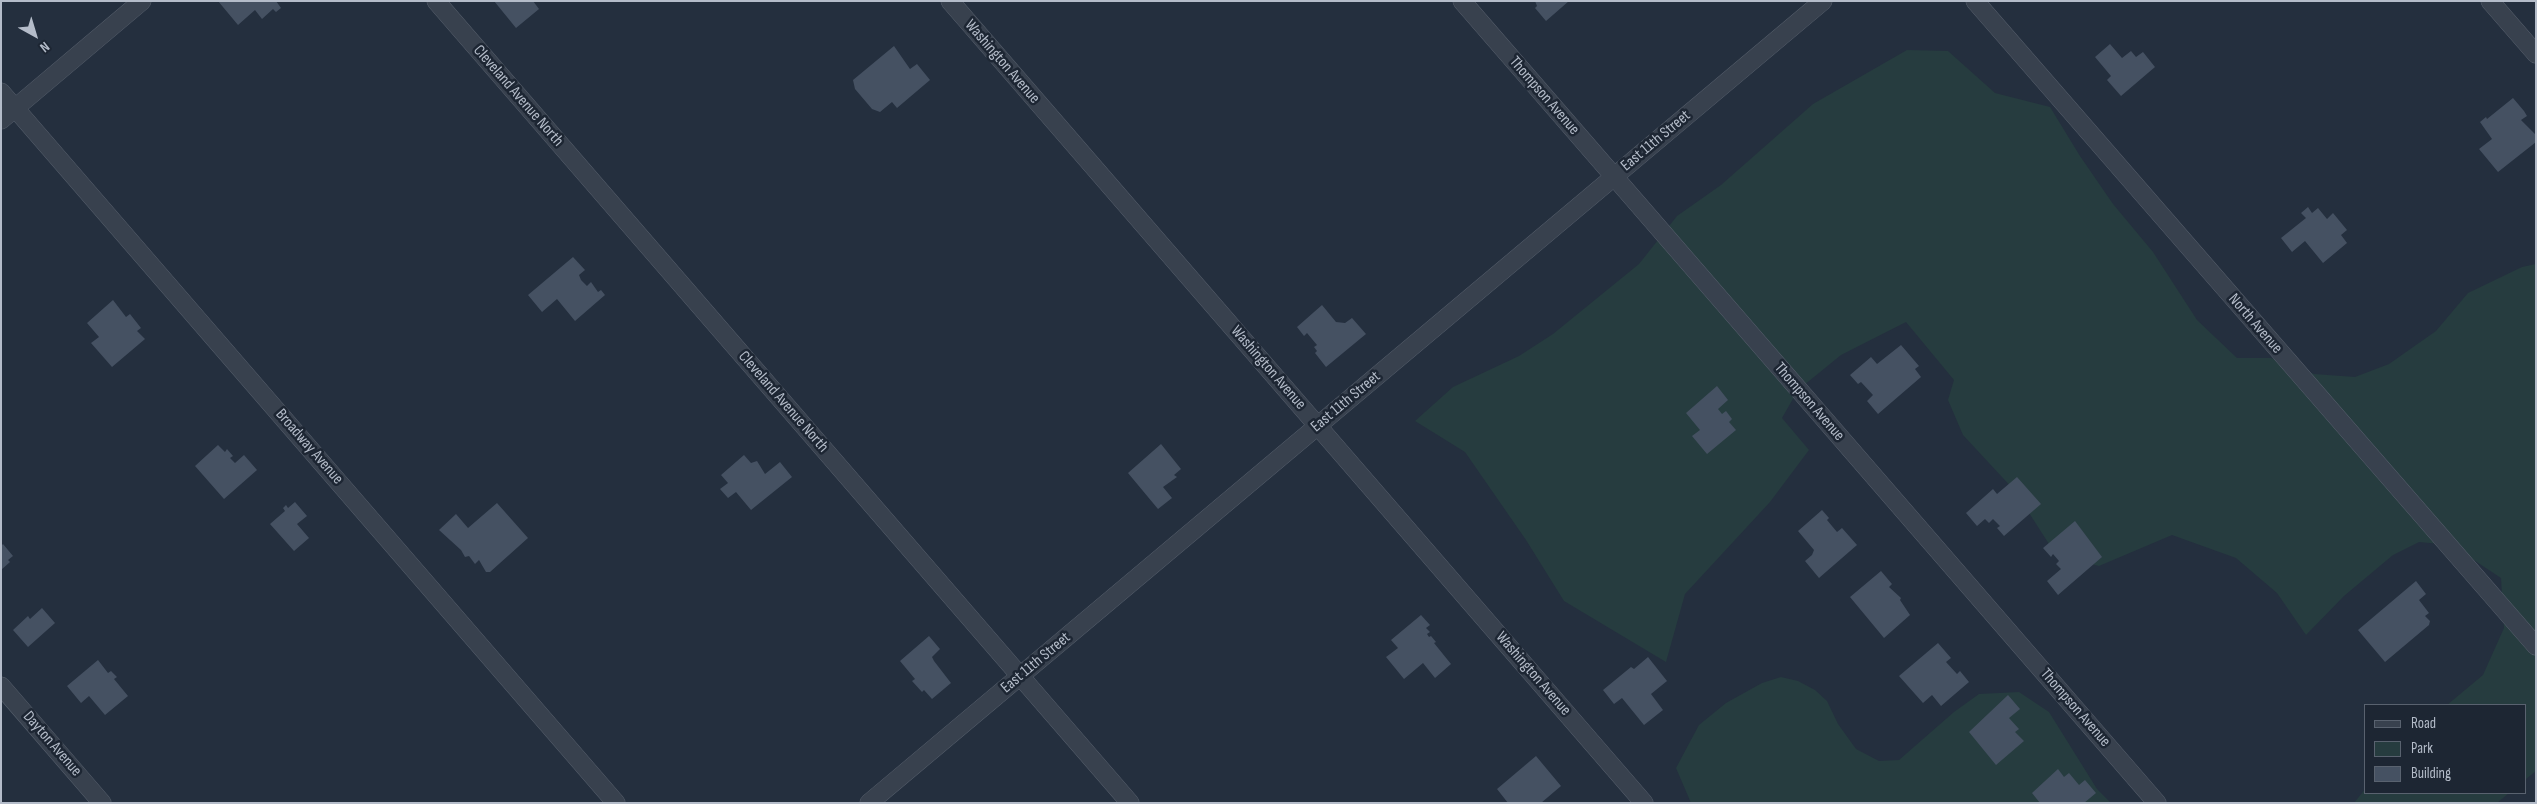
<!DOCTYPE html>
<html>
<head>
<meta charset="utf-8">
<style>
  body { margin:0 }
  #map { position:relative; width:2537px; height:804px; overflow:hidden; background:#242f3e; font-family:"Sofia Sans Condensed",sans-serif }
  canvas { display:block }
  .frame { position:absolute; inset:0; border:2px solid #b4bcc9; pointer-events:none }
  .legend { position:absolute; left:2364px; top:704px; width:162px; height:90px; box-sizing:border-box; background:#1d2633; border:1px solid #59626f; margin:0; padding:6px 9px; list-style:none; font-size:15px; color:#b4bcc9 }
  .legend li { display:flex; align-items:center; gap:10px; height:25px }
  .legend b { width:25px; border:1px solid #59626f }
  .north { position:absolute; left:10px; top:10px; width:50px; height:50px; -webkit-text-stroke:4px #1d2633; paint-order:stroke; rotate:141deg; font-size:14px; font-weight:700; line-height:20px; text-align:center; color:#b4bcc9 }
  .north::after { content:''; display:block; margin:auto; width:18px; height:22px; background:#b4bcc9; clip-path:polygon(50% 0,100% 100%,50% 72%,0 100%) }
</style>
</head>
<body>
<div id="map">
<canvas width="2537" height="804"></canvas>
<div class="frame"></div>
<ul class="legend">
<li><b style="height:6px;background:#38414e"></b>Road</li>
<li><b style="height:14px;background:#263c3f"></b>Park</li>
<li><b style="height:14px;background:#455162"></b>Building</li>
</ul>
<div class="north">N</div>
</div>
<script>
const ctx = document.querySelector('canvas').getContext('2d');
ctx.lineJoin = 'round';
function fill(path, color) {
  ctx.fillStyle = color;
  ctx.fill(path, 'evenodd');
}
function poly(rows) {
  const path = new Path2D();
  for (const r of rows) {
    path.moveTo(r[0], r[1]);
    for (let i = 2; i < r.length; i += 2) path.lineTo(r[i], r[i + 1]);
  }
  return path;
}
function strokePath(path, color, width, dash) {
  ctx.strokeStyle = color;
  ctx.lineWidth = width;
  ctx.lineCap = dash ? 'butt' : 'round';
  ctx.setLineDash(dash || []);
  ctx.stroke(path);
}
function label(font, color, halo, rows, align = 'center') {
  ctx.font = font + ' "Sofia Sans Condensed",sans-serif';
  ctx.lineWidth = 5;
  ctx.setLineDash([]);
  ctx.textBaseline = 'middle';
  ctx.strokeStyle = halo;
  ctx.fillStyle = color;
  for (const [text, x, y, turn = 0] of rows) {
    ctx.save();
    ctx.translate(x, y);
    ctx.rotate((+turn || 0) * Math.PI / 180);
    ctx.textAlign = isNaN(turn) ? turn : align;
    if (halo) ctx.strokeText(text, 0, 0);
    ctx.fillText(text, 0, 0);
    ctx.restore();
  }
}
fill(poly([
  [1907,50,1948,51,1995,93,2050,107,2080,156,2113,204,2153,252,2197,320,2237,358,2271,358,2314,374,2355,377,2389,364,2436,331,2468,293,2522,267,2536,264,2536,771,2526,779,2526,705,2447,705,2483,675,2504,628,2501,578,2451,545,2419,542,2393,555,2344,596,2306,635,2277,593,2236,558,2172,535,2099,566,2056,555,2015,491,1963,435,1948,400,1954,380,1906,322,1841,355,1798,390,1782,418,1809,450,1770,502,1685,594,1666,662,1564,601,1526,540,1465,452,1415,421,1453,387,1519,356,1553,334,1639,264,1677,216,1721,185,1813,104],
  [1781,677,1798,681,1815,690,1827,701,1838,724,1856,749,1879,761,1899,760,1954,712,1979,694,2019,692,2049,712,2097,789,2111,803,1691,803,1676,768,1699,725,1726,703,1762,683],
  [2366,788,2366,793,2509,793,2497,803,2354,803]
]), '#263c3f');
fill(poly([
  [218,1,276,1,281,8,276,12,273,9,262,19,255,10,238,25],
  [494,1,533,1,539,9,516,28],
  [1535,1,1569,1,1546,21,1535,8,1537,6],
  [2110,44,2122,58,2131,51,2136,57,2143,52,2155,67,2121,96,2107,80,2111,76,2095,57],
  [894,46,910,69,917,64,930,80,897,108,892,102,880,112,872,109,855,89,853,80],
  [2513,98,2524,111,2527,116,2521,120,2536,135,2536,142,2498,172,2479,149,2492,139,2480,122,2486,117,2487,119],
  [2308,207,2312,213,2318,208,2327,219,2333,213,2347,230,2341,235,2347,243,2323,263,2305,241,2292,252,2281,238,2306,218,2301,213],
  [573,257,585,270,579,275,581,280,587,286,591,282,598,292,601,290,605,295,575,321,557,299,542,312,528,295],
  [113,300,126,317,130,314,141,328,137,331,145,339,112,367,91,343,99,337,87,323],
  [1322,305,1336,322,1345,323,1352,318,1366,334,1326,367,1315,353,1317,351,1314,347,1317,345,1307,333,1304,336,1297,327],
  [1901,345,1919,366,1915,369,1921,377,1878,414,1867,401,1873,395,1861,382,1858,384,1850,375,1871,357,1877,364],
  [1717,386,1728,400,1718,409,1722,414,1726,411,1732,419,1729,422,1736,430,1707,454,1692,436,1700,430,1686,413],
  [1161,444,1181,469,1174,475,1177,477,1163,487,1172,498,1158,509,1128,473],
  [218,445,225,452,227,449,233,456,230,458,235,463,244,455,257,470,224,499,195,466],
  [744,455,751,463,757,461,765,474,780,462,792,477,751,510,736,492,728,498,720,489,728,483,721,475],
  [2017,477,2041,504,2004,536,1997,528,2000,526,1993,519,1989,523,1985,519,1977,526,1966,513,1993,489,1997,494],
  [295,502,307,516,297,524,309,538,294,551,270,524,285,511,283,508,286,505,288,508],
  [497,503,528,538,490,572,486,572,479,560,475,564,469,556,465,557,461,550,439,530,456,514,468,528],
  [1822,510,1829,518,1827,520,1837,532,1842,528,1857,545,1819,578,1805,561,1812,555,1814,550,1798,531],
  [2075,521,2102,557,2058,595,2047,581,2061,569,2056,564,2059,561,2053,554,2051,557,2043,548],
  [3,544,13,556,8,560,10,562,1,570,1,546],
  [1881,571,1892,584,1889,587,1901,598,1900,600,1910,615,1884,638,1850,597],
  [2416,581,2426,594,2419,600,2429,613,2425,616,2430,621,2429,625,2385,662,2358,630],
  [42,608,55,623,28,647,13,630,28,616,30,619],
  [1421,615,1430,625,1426,628,1430,632,1427,634,1429,637,1431,636,1436,642,1434,643,1451,664,1435,678,1423,663,1404,679,1386,657,1398,648,1391,640],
  [929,636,940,649,932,657,934,661,951,683,932,699,924,690,922,692,912,681,915,679,900,661],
  [1938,643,1951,658,1946,662,1957,674,1960,671,1969,682,1941,706,1932,695,1923,703,1899,676],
  [1648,657,1667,681,1651,694,1663,710,1644,725,1622,698,1614,704,1603,690,1631,667,1634,669],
  [98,660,108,673,111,671,117,677,114,679,128,696,105,715,89,696,81,703,67,686],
  [2008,695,2020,709,2009,718,2019,729,2015,732,2024,741,1996,765,1969,732],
  [1536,756,1561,786,1541,803,1508,803,1497,789],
  [2058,769,2064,777,2069,773,2079,785,2085,780,2096,793,2084,803,2040,803,2032,793]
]), '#455162');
const street = poly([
  [436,1,1130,803],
  [950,1,1644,803],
  [1462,1,2157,803],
  [1975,1,2536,646],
  [2490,1,2536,54],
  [1,92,616,803],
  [1,120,142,1],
  [1,686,102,803],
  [869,803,1823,1]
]);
strokePath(street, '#565f6c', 19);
strokePath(street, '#38414e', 18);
label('16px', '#b4bcc9', '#1d2633', [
  ["Washington Avenue",1002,62,49],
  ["Cleveland Avenue North",518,96,49],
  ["Thompson Avenue",1544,96,49],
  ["East 11th Street",1656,141,-40],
  ["North Avenue",2255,324,49],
  ["Washington Avenue",1268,368,49],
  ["Cleveland Avenue North",783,402,49],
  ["East 11th Street",1346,402,-40],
  ["Thompson Avenue",1809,402,49],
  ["Broadway Avenue",309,447,49],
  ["East 11th Street",1036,663,-40],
  ["Washington Avenue",1533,674,49],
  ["Thompson Avenue",2075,708,49],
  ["Dayton Avenue",52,744,49]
]);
</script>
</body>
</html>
